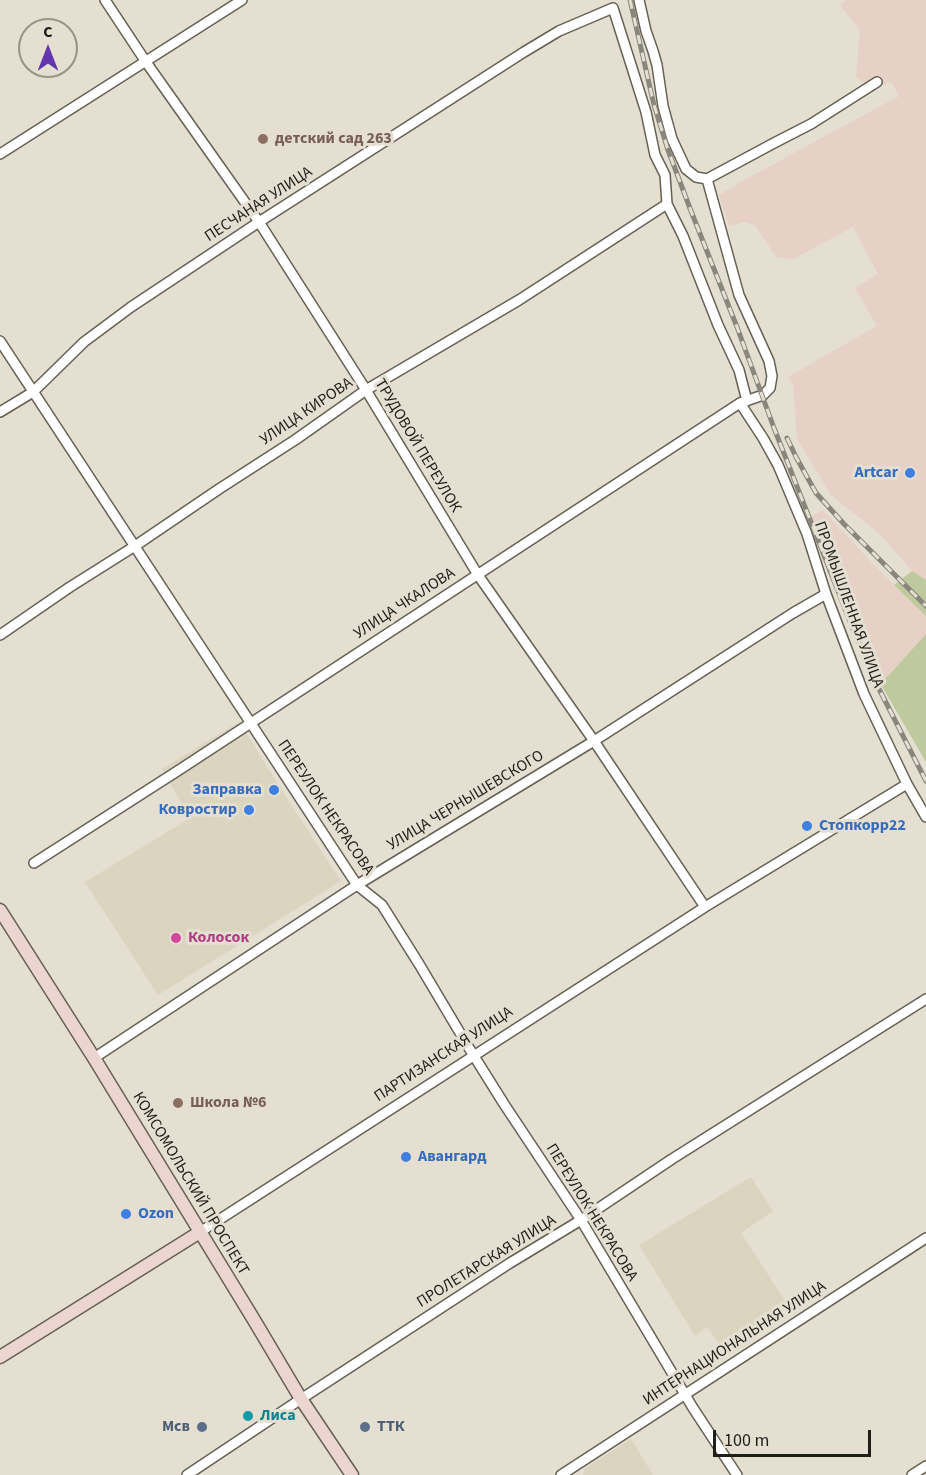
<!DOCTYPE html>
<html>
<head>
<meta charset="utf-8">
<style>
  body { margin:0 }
  #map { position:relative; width:926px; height:1475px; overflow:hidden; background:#e4dfd1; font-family:"Source Sans 3",sans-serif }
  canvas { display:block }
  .north { position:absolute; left:18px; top:18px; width:60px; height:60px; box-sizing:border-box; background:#e4dfd1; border:2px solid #969287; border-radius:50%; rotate:0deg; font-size:16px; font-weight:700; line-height:24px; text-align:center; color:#201e19 }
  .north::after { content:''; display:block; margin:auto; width:21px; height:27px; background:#6336ae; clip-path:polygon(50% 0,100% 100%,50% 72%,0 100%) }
  .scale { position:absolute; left:713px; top:1430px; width:158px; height:27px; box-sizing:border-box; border:3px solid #201e19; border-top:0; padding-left:8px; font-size:18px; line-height:21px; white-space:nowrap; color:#201e19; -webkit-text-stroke:4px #e4dfd1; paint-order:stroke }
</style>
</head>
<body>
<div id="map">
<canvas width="926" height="1475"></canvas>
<div class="north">С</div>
<div class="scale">100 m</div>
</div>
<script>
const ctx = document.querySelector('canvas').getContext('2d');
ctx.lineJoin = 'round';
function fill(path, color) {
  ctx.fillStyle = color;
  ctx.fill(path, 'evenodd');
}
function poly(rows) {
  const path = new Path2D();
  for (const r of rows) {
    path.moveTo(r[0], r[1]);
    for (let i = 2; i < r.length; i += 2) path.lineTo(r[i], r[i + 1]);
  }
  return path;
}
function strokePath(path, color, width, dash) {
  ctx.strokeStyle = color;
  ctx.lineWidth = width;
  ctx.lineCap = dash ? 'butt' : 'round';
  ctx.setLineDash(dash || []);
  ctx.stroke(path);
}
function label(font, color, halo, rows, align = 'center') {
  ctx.font = font + ' "Source Sans 3",sans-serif';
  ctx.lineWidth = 6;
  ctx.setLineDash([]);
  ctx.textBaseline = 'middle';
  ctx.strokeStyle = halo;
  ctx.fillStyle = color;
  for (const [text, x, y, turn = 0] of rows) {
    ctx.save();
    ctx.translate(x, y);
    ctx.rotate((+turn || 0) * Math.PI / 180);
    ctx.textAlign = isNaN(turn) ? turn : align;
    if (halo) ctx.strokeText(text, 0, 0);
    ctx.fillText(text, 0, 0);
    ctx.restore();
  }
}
fill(poly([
  [239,722,288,800,341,881,158,995,85,882,190,818,162,769],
  [751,1177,773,1211,741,1233,789,1307,725,1353,707,1327,695,1336,639,1245],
  [631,1439,653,1475,583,1475,585,1468]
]), '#dbd4bf');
fill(poly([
  [846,0,926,0,926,580,912,571,882,536,831,495,797,439,793,385,788,377,877,326,855,288,878,274,853,227,793,259,776,257,755,225,745,222,729,226,719,195,748,178,899,96,891,81,874,90,856,77,860,31,840,5],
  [823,510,872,563,926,616,926,634,889,675,880,683,811,517]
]), '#e7d0c5');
fill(poly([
  [912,571,926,580,926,616,894,585],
  [926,634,926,762,880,683,889,675]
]), '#bec99e');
const street = poly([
  [105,0,146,62,259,222,366,390,478,575,594,741,705,907],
  [639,0,646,31,653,51,657,65,663,106,672,139,686,169,696,177,707,179],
  [613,8,646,112,655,155,665,175,667,204,683,236,718,325,739,370,747,401],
  [0,154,242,0],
  [707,179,774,143,811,124,877,82],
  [0,341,357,885,382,905,419,964,469,1048,504,1104,581,1220,693,1408,737,1475],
  [740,403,763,438,778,465,807,534,826,594,864,694,907,784,926,817],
  [0,412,33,392,84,342,131,307,259,222,524,52,559,31,613,8],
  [0,635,70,587,135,546,219,489,295,440,366,390,519,300,667,204],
  [34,863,179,770,740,403,763,395,770,388,772,376,769,361,739,295,707,179],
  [94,1058,357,885,594,741,793,613,826,594],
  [200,1232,705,907,907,784],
  [187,1475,301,1399,510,1263,581,1220,672,1159,926,999],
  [561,1475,926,1238],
  [912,1475,926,1466]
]);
const secondary = poly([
  [0,910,94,1058,254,1320,301,1399,352,1475],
  [0,1357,200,1232]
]);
strokePath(street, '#656154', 12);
strokePath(secondary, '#656154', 15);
strokePath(street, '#fff', 9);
strokePath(secondary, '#ebd5ce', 12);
const rail = poly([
  [630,0,654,105,668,150,691,211,737,327,774,428,851,624,874,679,926,781],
  [787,438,796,457,816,493,844,524,926,606]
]);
strokePath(rail, '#89867c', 5);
strokePath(rail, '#e4dfd1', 3, [9]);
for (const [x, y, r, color] of [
  [263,139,6,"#8d6e63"],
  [910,473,6,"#3f7fe0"],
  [274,790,6,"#3f7fe0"],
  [249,810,6,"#3f7fe0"],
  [807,826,6,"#3f7fe0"],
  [176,938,6,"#d1479c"],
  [178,1103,6,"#8d6e63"],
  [406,1157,6,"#3f7fe0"],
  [126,1214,6,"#3f7fe0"],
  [248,1416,6,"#0f9aa8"],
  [202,1427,6,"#5c6f8a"],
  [365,1427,6,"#5c6f8a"]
]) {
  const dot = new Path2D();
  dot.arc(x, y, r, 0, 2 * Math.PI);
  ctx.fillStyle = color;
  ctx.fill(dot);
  strokePath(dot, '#e4dfd1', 2);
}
label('bold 16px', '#785e54', '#e4dfd1', [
  ["детский сад 263",275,139],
  ["Школа №6",190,1103]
], 'left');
label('16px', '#201e19', '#e4dfd1', [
  ["ПЕСЧАНАЯ УЛИЦА",259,205,-33],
  ["УЛИЦА КИРОВА",307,412,-34],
  ["ТРУДОВОЙ ПЕРЕУЛОК",417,446,59],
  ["УЛИЦА ЧКАЛОВА",405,604,-33],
  ["ПРОМЫШЛЕННАЯ УЛИЦА",848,605,70],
  ["УЛИЦА ЧЕРНЫШЕВСКОГО",466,801,-31],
  ["ПЕРЕУЛОК НЕКРАСОВА",325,808,56],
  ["ПАРТИЗАНСКАЯ УЛИЦА",444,1055,-33],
  ["КОМСОМОЛЬСКИЙ ПРОСПЕКТ",190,1184,59],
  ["ПЕРЕУЛОК НЕКРАСОВА",591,1213,58],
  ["ПРОЛЕТАРСКАЯ УЛИЦА",487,1262,-32],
  ["ИНТЕРНАЦИОНАЛЬНАЯ УЛИЦА",735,1344,-33]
]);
label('bold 16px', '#366cbe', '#e4dfd1', [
  ["Artcar",898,473],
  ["Заправка",262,790],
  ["Ковростир",237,810],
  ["Стопкорр22",819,826,"left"],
  ["Авангард",418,1157,"left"],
  ["Ozon",138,1214,"left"]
], 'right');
label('bold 16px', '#b23c85', '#e4dfd1', [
  ["Колосок",188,938]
], 'left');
label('bold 16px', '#0d838f', '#e4dfd1', [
  ["Лиса",260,1416]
], 'left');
label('bold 16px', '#4e5e75', '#e4dfd1', [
  ["Мсв",190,1427],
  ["ТТК",377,1427,"left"]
], 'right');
</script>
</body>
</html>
